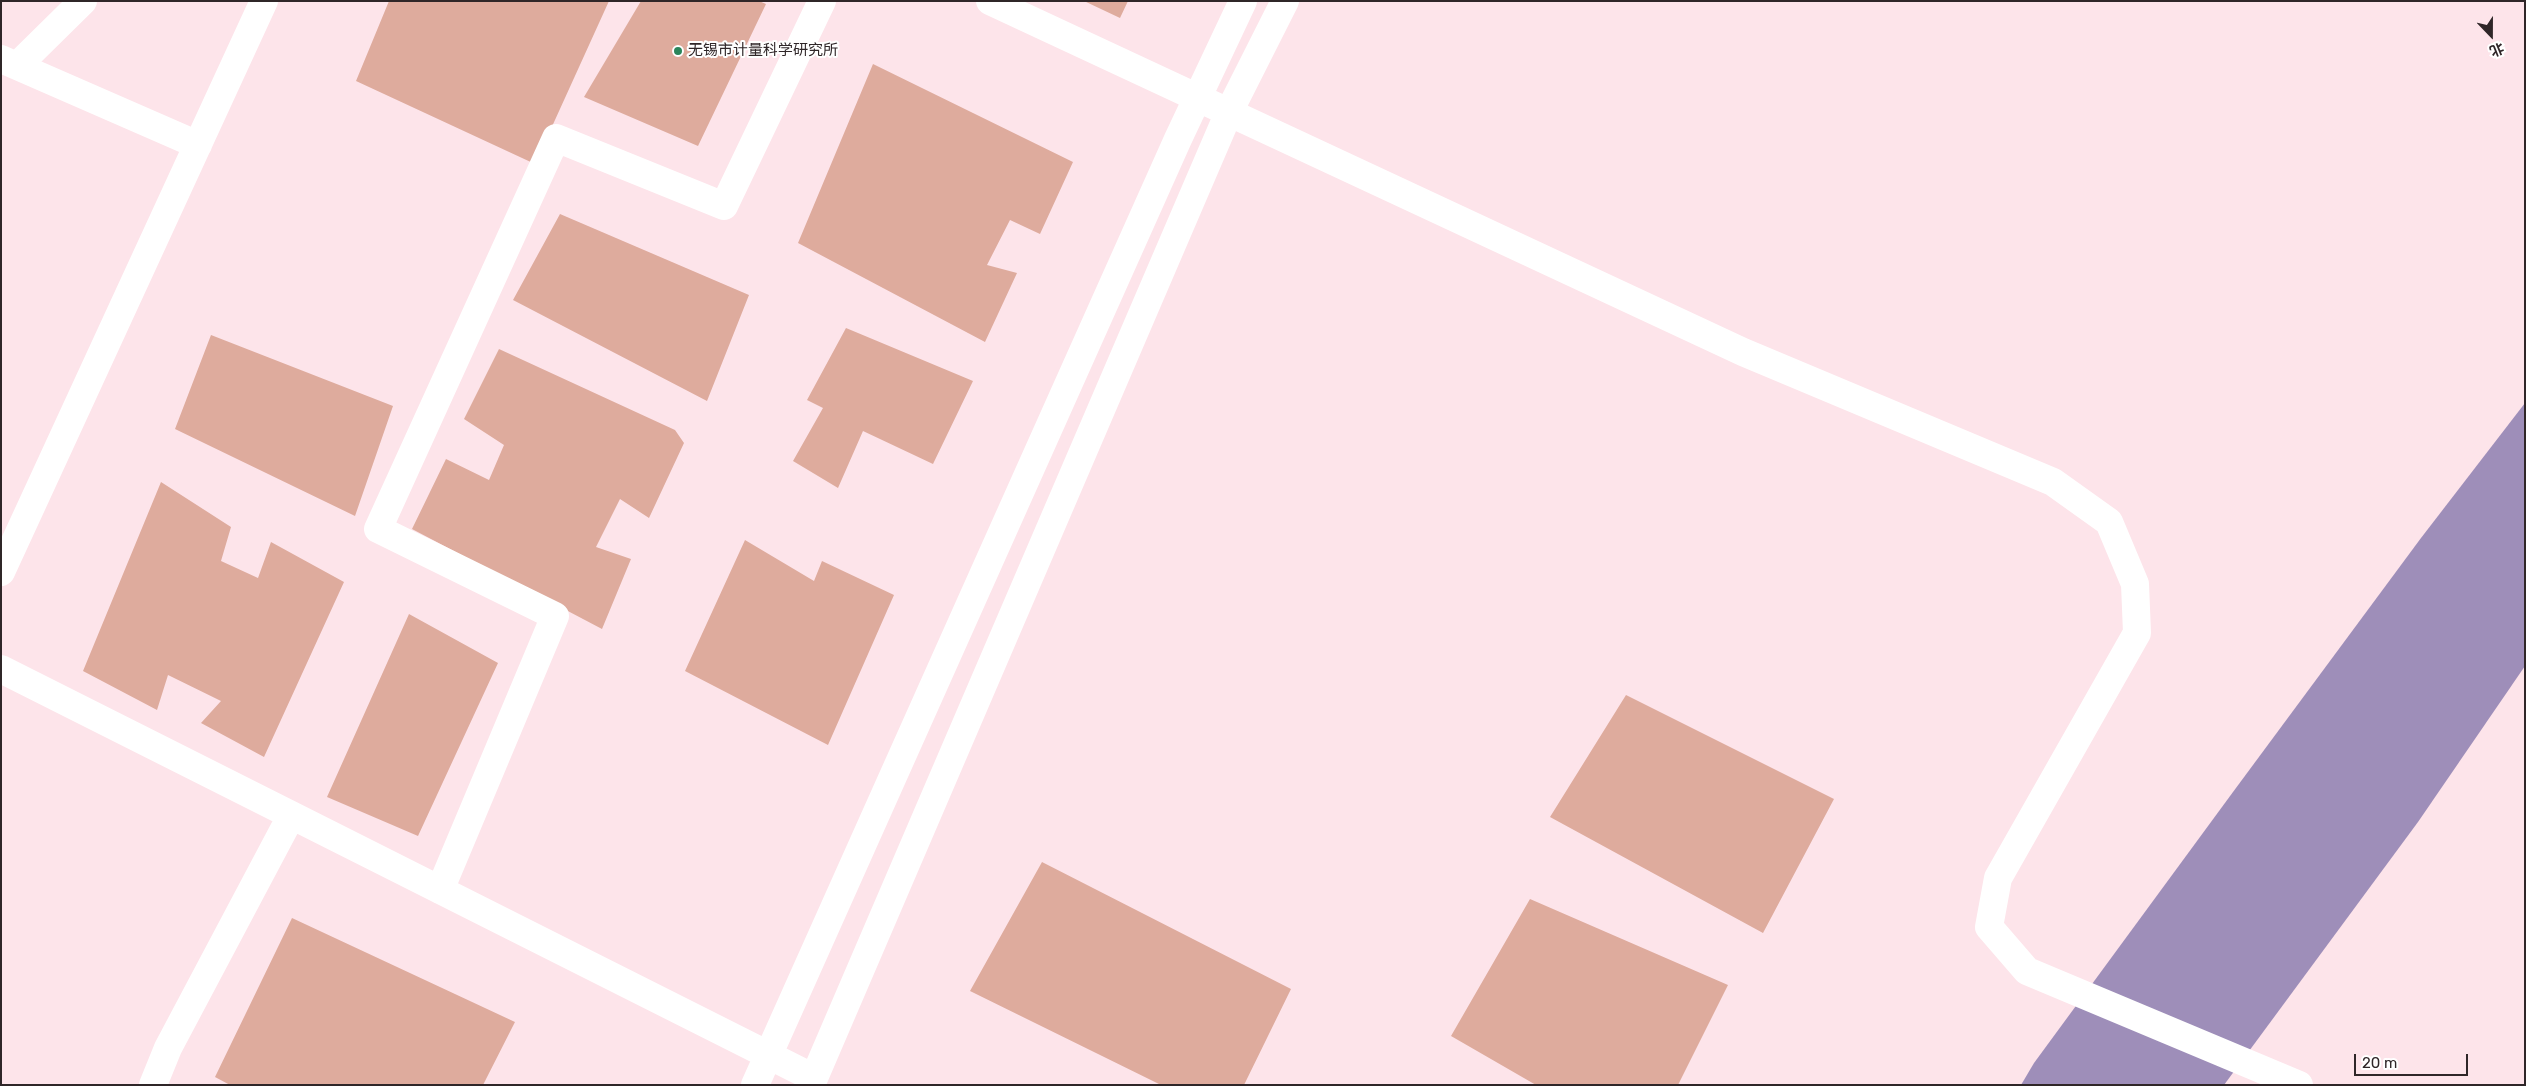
<!DOCTYPE html>
<html>
<head>
<meta charset="utf-8">
<style>
  body { margin:0 }
  #map { position:relative; width:2526px; height:1086px; overflow:hidden; background:#fde4ea; font-family:Rubik,"Noto Sans SC",sans-serif }
  canvas { display:block }
  .frame { position:absolute; inset:0; border:2px solid #2f2628; pointer-events:none }
  .north { position:absolute; left:2466px; top:10px; width:50px; height:50px; -webkit-text-stroke:4px #fff; paint-order:stroke; rotate:158deg; font-size:14px; font-weight:700; line-height:20px; text-align:center; color:#2f2628 }
  .north::after { content:''; display:block; margin:auto; width:18px; height:22px; background:#2f2628; clip-path:polygon(50% 0,100% 100%,50% 72%,0 100%) }
  .scale { position:absolute; left:2354px; top:1054px; width:114px; height:22px; box-sizing:border-box; border:2px solid #2f2628; border-top:0; padding-left:6px; font-size:15px; line-height:18px; white-space:nowrap; color:#2f2628; -webkit-text-stroke:4px #fff; paint-order:stroke }
</style>
</head>
<body>
<div id="map">
<canvas width="2526" height="1086"></canvas>
<div class="frame"></div>
<div class="north">北</div>
<div class="scale">20 m</div>
</div>
<script>
const ctx = document.querySelector('canvas').getContext('2d');
ctx.lineJoin = 'round';
function fill(path, color) {
  ctx.fillStyle = color;
  ctx.fill(path, 'evenodd');
}
function poly(rows) {
  const path = new Path2D();
  for (const r of rows) {
    path.moveTo(r[0], r[1]);
    for (let i = 2; i < r.length; i += 2) path.lineTo(r[i], r[i + 1]);
  }
  return path;
}
function strokePath(path, color, width, dash) {
  ctx.strokeStyle = color;
  ctx.lineWidth = width;
  ctx.lineCap = dash ? 'butt' : 'round';
  ctx.setLineDash(dash || []);
  ctx.stroke(path);
}
function label(font, color, halo, rows, align = 'center') {
  ctx.font = font + ' Rubik,"Noto Sans SC",sans-serif';
  ctx.lineWidth = 4;
  ctx.setLineDash([]);
  ctx.textBaseline = 'middle';
  ctx.strokeStyle = halo;
  ctx.fillStyle = color;
  for (const [text, x, y, turn = 0] of rows) {
    ctx.save();
    ctx.translate(x, y);
    ctx.rotate((+turn || 0) * Math.PI / 180);
    ctx.textAlign = isNaN(turn) ? turn : align;
    if (halo) ctx.strokeText(text, 0, 0);
    ctx.fillText(text, 0, 0);
    ctx.restore();
  }
}
fill(poly([
  [2525,403,2525,666,2418,822,2224,1085,2021,1085,2034,1063,2233,792,2421,538]
]), '#9e8eb9');
fill(poly([
  [389,1,609,1,535,164,356,81],
  [641,1,759,1,766,4,698,146,584,97],
  [1084,1,1128,1,1120,18],
  [873,64,1073,162,1040,234,1010,220,987,265,1017,273,985,342,798,243],
  [560,214,749,295,707,401,513,300],
  [846,328,973,381,933,464,863,431,838,488,793,461,823,408,807,400],
  [211,335,393,406,355,516,175,429],
  [499,349,675,430,684,443,649,518,620,499,596,547,631,559,602,629,412,529,446,459,489,480,504,445,464,419],
  [161,482,231,527,221,561,258,578,271,542,344,582,264,757,201,723,221,701,168,675,157,710,83,671],
  [745,540,814,581,822,561,894,595,828,745,685,671],
  [409,614,498,663,418,836,327,797],
  [1626,695,1834,799,1763,933,1550,817],
  [1042,862,1291,989,1244,1085,1161,1085,970,991],
  [1530,899,1728,985,1678,1085,1536,1085,1451,1036],
  [292,918,515,1022,483,1085,230,1085,215,1077]
]), '#deab9d');
strokePath(poly([
  [990,1,1743,352,2053,482,2109,522,2135,584,2137,633,1998,878,1989,927,2027,971,2299,1085],
  [1,59,198,145],
  [17,66,83,1],
  [1,572,264,1],
  [1,669,814,1078],
  [440,890,555,616,378,529,556,138,724,206,822,1],
  [153,1085,168,1048,291,816],
  [755,1085,1178,139,1243,1],
  [811,1085,1229,112,1285,1]
]), '#fff', 28);
for (const [x, y, r, color] of [
  [678,51,5,"#2a855b"]
]) {
  const dot = new Path2D();
  dot.arc(x, y, r, 0, 2 * Math.PI);
  ctx.fillStyle = color;
  ctx.fill(dot);
  strokePath(dot, '#fff', 2);
}
label('15px', '#2f2628', '#fff', [
  ["无锡市计量科学研究所",688,51]
], 'left');
</script>
</body>
</html>
